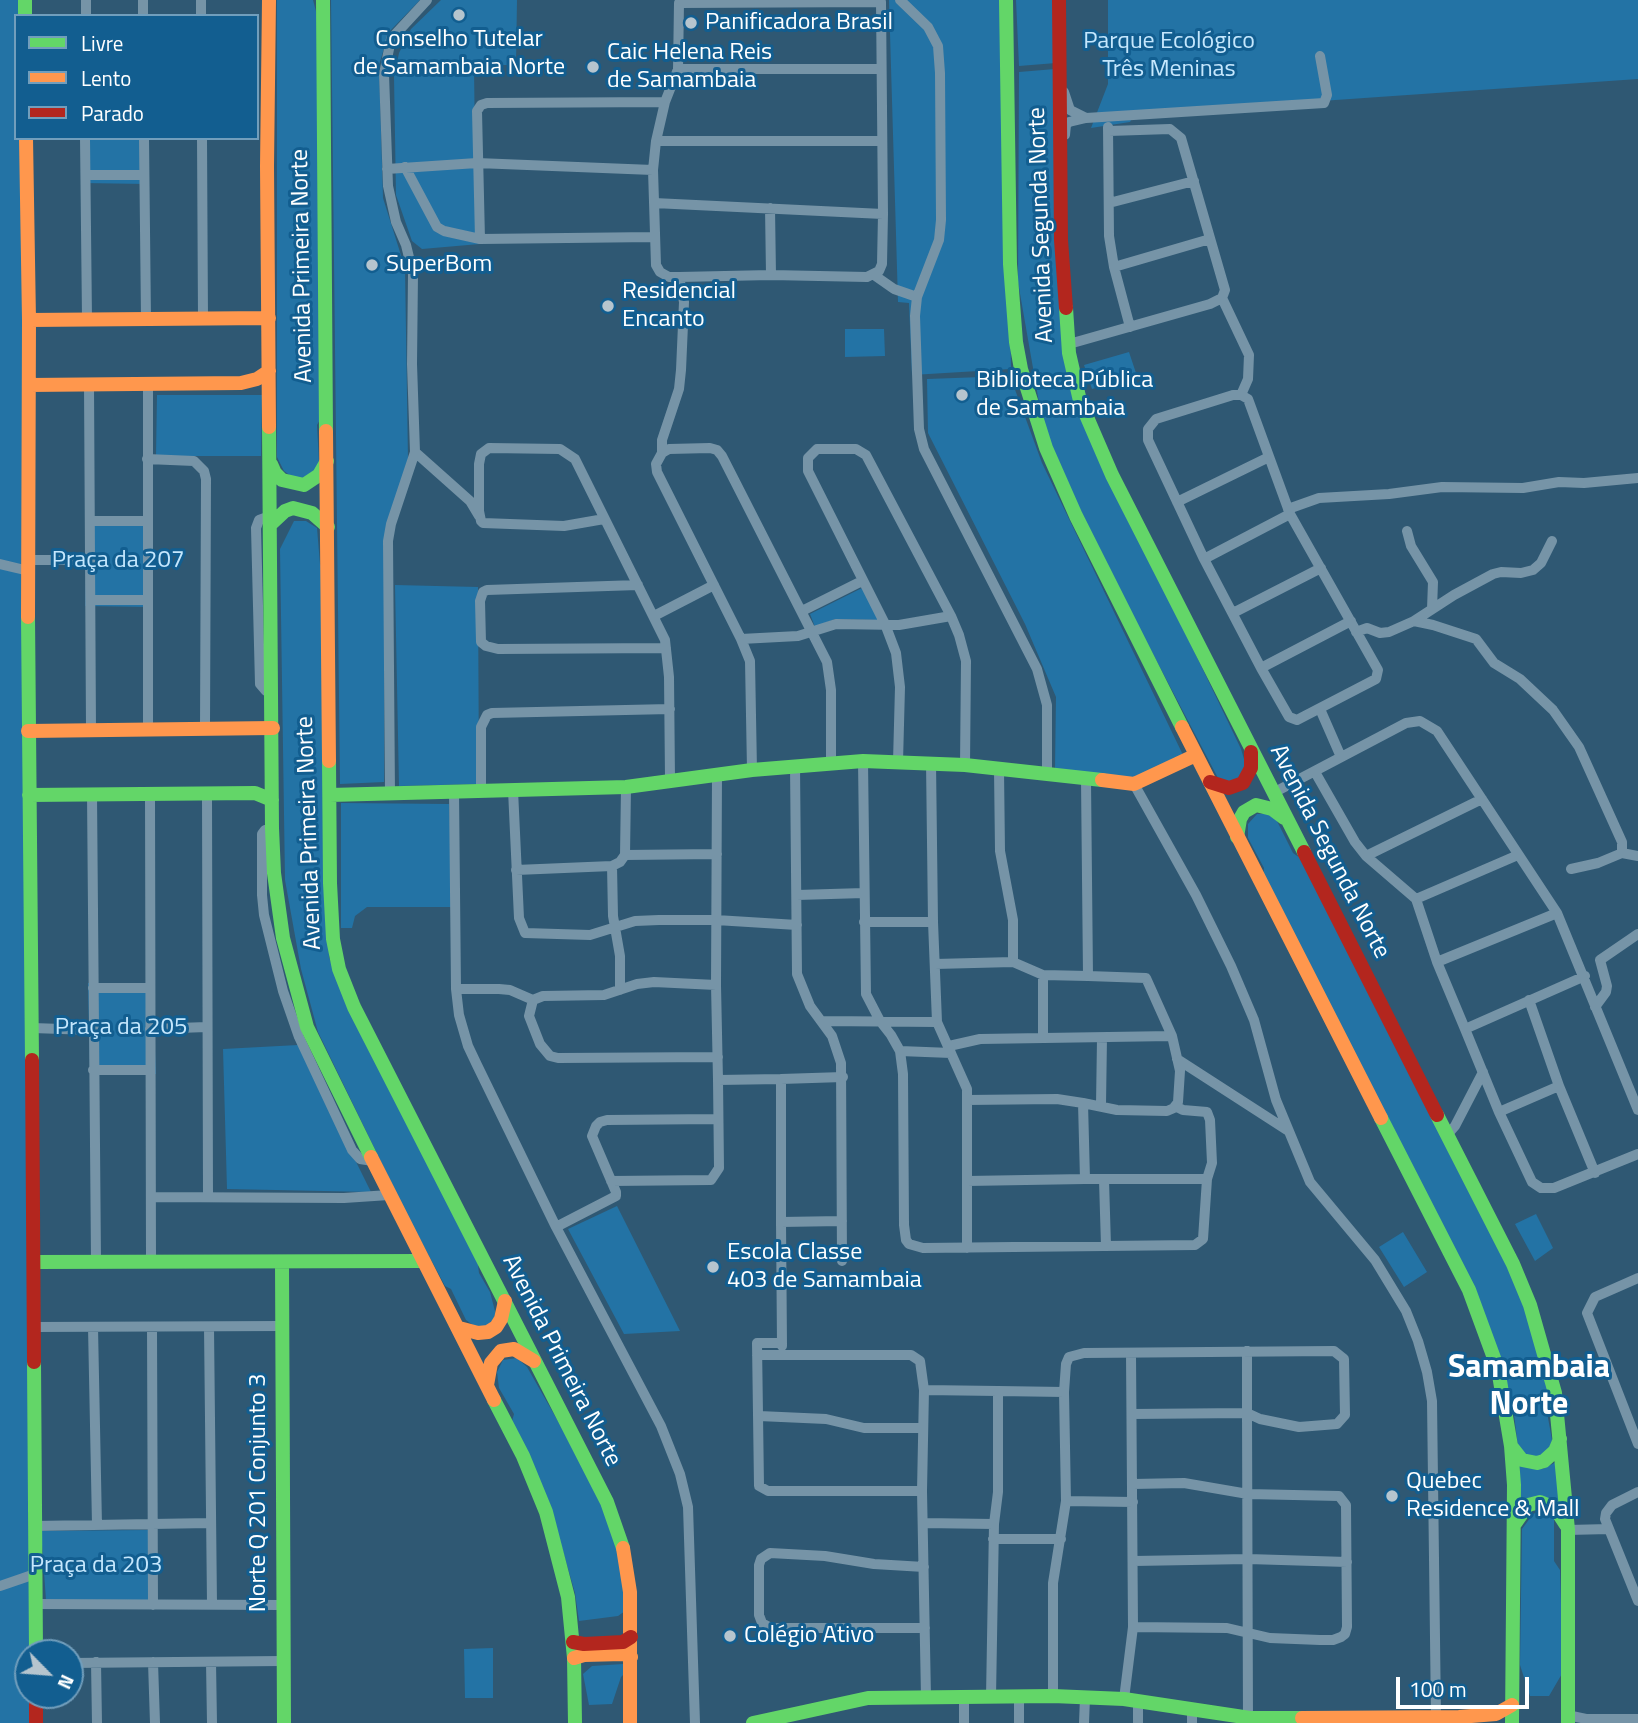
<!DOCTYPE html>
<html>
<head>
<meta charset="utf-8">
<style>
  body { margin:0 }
  #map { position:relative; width:1638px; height:1723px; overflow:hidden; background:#2f5873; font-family:"Titillium Web",sans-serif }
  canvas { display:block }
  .legend { position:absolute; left:14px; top:14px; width:245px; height:126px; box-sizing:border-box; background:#125e90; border:2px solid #719ebc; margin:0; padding:9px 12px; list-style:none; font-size:21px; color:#fff }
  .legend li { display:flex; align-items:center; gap:14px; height:35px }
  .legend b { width:35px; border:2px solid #719ebc }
  .north { position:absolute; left:14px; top:1639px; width:70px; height:70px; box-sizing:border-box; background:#125e90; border:2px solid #719ebc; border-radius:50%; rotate:115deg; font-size:19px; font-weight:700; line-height:28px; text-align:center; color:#fff }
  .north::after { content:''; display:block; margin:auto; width:24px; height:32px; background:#b6c5ce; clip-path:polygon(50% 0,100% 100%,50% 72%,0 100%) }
  .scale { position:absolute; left:1396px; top:1677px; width:133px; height:32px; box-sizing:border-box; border:4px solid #fff; border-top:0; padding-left:9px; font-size:21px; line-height:24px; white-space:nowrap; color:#fff; -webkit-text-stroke:5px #125e90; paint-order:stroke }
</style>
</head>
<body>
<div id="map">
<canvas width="1638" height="1723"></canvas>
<ul class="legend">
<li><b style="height:9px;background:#63d668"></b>Livre</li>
<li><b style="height:9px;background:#ff974d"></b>Lento</li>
<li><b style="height:9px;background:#b3261e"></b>Parado</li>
</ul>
<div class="north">N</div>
<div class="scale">100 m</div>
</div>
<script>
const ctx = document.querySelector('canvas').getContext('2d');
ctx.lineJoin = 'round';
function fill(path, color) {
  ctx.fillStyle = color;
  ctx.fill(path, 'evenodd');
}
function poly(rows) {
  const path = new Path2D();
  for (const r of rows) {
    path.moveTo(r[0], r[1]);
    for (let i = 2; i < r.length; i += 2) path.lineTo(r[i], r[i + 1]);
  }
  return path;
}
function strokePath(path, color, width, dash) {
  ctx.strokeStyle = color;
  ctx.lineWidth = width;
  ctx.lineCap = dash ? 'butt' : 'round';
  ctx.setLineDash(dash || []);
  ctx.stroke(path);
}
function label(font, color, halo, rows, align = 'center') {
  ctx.font = font + ' "Titillium Web",sans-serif';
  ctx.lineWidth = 6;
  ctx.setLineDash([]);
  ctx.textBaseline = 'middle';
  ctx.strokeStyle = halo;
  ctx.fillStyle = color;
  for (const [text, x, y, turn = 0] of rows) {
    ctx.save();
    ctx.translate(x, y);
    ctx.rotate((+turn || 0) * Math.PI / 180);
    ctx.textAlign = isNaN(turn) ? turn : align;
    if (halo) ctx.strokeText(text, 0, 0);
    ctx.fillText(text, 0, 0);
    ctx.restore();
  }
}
fill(poly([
  [0,0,27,0,28,16,16,16,16,138,29,138,38,1653,28,1653,28,1695,38,1695,38,1723,0,1723],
  [277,0,313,0,317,15,323,414,317,425,319,462,314,472,302,480,295,479,284,471,277,457],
  [331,0,420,0,389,32,379,65,383,198,405,268,408,460,385,558,384,782,340,784],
  [441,0,517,0,516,65,474,65,476,232,491,243,422,249,412,241,396,195,394,77,399,53,411,29],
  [889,0,1006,0,1011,369,912,375,909,303,898,302],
  [1016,0,1056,0,1056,63,1019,66],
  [1108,0,1638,0,1638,79,1134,114,1130,122,1091,128,1108,84],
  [1055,69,1060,263,1082,417,1241,749,1247,769,1241,778,1231,783,1218,778,1048,454,1018,282,1019,72],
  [81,138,147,138,147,184,82,183],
  [845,329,884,329,885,356,845,357],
  [1129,352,1137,376,1092,389,1084,365],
  [1010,376,1042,463,1183,755,1133,779,1055,769,1056,697,1025,624,928,433,927,379],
  [157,395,262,395,261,456,156,456],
  [88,516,151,516,149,607,85,606],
  [294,521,306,521,317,528,320,564,324,569,329,957,349,1011,477,1257,479,1273,490,1292,496,1315,488,1326,477,1328,466,1320,451,1289,445,1286,403,1207,318,1032,301,969,285,880,280,549],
  [395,585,478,587,479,784,399,786],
  [862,588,879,620,835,619,815,627,810,614],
  [341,803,449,804,454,907,367,907,355,916,352,928,341,928],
  [1257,814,1270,814,1275,817,1293,853,1300,858,1507,1265,1530,1321,1549,1393,1545,1401,1552,1440,1549,1450,1542,1456,1533,1458,1524,1455,1518,1447,1513,1406,1507,1398,1501,1368,1263,877,1264,868,1248,838,1248,824],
  [88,983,152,984,156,1074,90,1073],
  [298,1045,371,1192,227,1189,223,1049],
  [617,1206,680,1331,624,1334,568,1229],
  [1536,1214,1553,1248,1535,1261,1515,1224],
  [1403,1232,1427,1272,1404,1287,1379,1247],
  [517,1358,527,1367,607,1507,623,1564,625,1611,618,1616,579,1621,575,1593,552,1513,511,1425,514,1414,499,1388,497,1372,503,1360],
  [1558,1461,1561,1507,1531,1497,1521,1503,1519,1462,1525,1466,1543,1469],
  [1545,1509,1554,1514,1554,1561,1560,1570,1563,1672,1549,1696,1530,1696,1520,1665,1522,1529,1533,1514],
  [149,1530,149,1600,46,1600,41,1531],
  [493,1648,493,1698,465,1698,464,1649],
  [623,1664,627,1671,621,1677,612,1704,589,1705,583,1674,592,1666]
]), '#2373a5');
strokePath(poly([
  [143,0,143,16],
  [201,0,201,16],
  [900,0,928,27,938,46,940,73,941,220,939,240,917,297,915,316,919,429,924,449,1037,669,1047,705,1047,775],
  [881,2,883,214,882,264,879,271,867,277,771,275,679,277,669,277,660,272,656,265,653,170,656,141,665,102,678,69,679,3,881,2],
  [86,16,86,0],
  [678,69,881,69],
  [1064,92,1070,110,1086,118],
  [1108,127,1109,236,1114,267,1130,327],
  [1065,135,1066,125,1069,122,1086,118,1324,103,1327,95,1320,56],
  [85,138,87,319],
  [144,138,146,320],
  [202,138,203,319],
  [656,141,881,141],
  [405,167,437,227,444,231,480,239],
  [387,169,477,163,653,170],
  [86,175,144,175],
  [654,203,883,214],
  [1109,203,1194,181],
  [770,208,771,275],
  [654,237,480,239,477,111,481,105,487,103,665,102],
  [1114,267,1210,239],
  [874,275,894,289,917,297],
  [679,277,684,302,681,370,679,389,662,440,662,453,656,464,657,472,741,639,750,661,752,770],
  [1222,298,1249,355,1248,379,1241,395],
  [1069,344,1210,304,1222,298,1225,290,1181,138,1170,129,1109,131],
  [89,385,91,729],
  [1233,395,1241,395,1248,399,1290,514,1378,670,1376,679,1297,720,1289,717,1261,668,1204,559,1148,440,1148,429,1156,419,1233,395],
  [415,452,470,501,479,516],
  [662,453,669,449,710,448,717,450,722,456,827,662,831,690,831,762],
  [147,459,194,461,204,471,206,479,205,728],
  [1177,502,1269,457],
  [1288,509,1319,498,1389,494,1442,487,1523,488,1559,482,1584,483,1638,478],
  [270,516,259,520,256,528,260,684,266,691,272,692],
  [604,519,564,526,483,523,481,521,479,511,479,464,481,454,489,448,560,449,575,459,665,640,669,677,670,779],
  [90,521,146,521],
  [1407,531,1411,546,1433,582,1432,609],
  [1204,559,1290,514],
  [29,560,90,560],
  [0,564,29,571],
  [638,585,487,590,483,592,480,601,481,642,486,646,498,649,666,648],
  [91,600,146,600],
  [802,611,862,581],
  [1233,613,1321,568],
  [654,616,714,585],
  [1414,621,1433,625,1476,639,1494,663,1520,679,1553,710,1579,747,1622,842,1622,853],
  [1356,632,1367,628,1380,633,1389,632,1414,621,1454,595,1493,574,1501,572,1521,573,1533,570,1541,563,1552,541],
  [741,639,798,636,836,624,899,625,951,616],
  [1261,668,1351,621],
  [1320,709,1341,757],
  [148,729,148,385],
  [863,761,866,994,880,1021,891,1035,900,1051,903,1074,904,1225,906,1240,909,1244,923,1248,1195,1245,1203,1239,1207,1179,1085,1179,1083,1103,1117,1110,1167,1111,1174,1108,1178,1102,1180,1071,1172,1036,1146,978,1088,976,1086,780],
  [898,762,900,687,896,653,885,624,808,471,808,458,817,449,856,449,866,455,951,616,959,635,966,661,965,765],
  [931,762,933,922,937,1022],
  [795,766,797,974,810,1006,832,1036,841,1063,842,1261],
  [1315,772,1355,842,1366,856,1416,899,1437,962,1465,1029,1499,1112,1532,1182,1541,1188,1554,1188,1638,1154],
  [717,774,716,985,718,1080,781,1079,781,1222,842,1221],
  [1134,784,1196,895,1231,966,1254,1020,1276,1100,1310,1182,1375,1260,1406,1311,1418,1341,1427,1372,1432,1401,1436,1717],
  [513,790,519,918,525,933,590,935,635,921,659,920,716,920,797,925],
  [481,791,481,727,487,715,492,713,670,709],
  [454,792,456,989,459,1015,468,1046,477,1065,556,1227,661,1426,680,1474,688,1507,695,1723],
  [1273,793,1406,723,1420,721,1437,731,1557,913,1638,1110],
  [92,794,96,1260],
  [150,794,151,1260],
  [207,794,208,1197],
  [390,794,388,541,391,524,415,452,412,364,413,274,406,245,396,222,388,186,384,74,391,39,427,0],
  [272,828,265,830,262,834,262,895,264,915,283,991,299,1037,352,1150,360,1159,373,1161],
  [625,855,717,854],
  [1366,856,1482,799],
  [1571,869,1598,863,1622,853,1638,856],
  [516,870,612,866],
  [797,895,864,893],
  [1416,899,1518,855],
  [864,922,933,922],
  [1013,962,1043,975,1088,976],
  [1437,962,1557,913],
  [935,964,1013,962,1013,920,1000,851,999,770],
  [93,988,149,988],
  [456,989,499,989,510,990,533,1000,529,1016,540,1044,550,1056,558,1058,718,1057],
  [620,990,620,956,613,916,612,866,620,862,625,855,626,787],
  [533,1000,543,996,604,995,637,984,654,982,716,985],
  [1529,1000,1559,1086,1595,1173],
  [1595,1007,1606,992,1607,986,1600,960,1638,934],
  [822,1021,937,1022,967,1089,967,1248],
  [32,1028,92,1030],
  [150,1029,207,1027],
  [1465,1029,1585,976],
  [1043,1037,1043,975],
  [949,1046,980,1039,1172,1036],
  [900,1051,951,1053],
  [1177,1059,1287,1130],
  [93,1070,150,1070],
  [781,1079,843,1077],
  [967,1100,1057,1099,1083,1103],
  [1101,1105,1102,1038],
  [1175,1106,1183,1110,1207,1112,1210,1120,1212,1163,1207,1179],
  [1499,1112,1559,1086],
  [1447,1135,1455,1126,1483,1072],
  [1104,1180,1106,1246],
  [611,1181,711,1180,719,1168,718,1080],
  [967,1181,1085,1179],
  [151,1197,344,1198,389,1195],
  [781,1222,782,1346],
  [556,1227,616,1196,616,1192,592,1136,596,1126,600,1122,607,1120,717,1119],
  [1638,1278,1595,1297,1587,1313,1638,1444],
  [34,1327,281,1326],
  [93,1327,97,1525],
  [152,1327,153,1605],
  [209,1327,212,1604],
  [782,1343,757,1343,759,1486,768,1491,922,1491],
  [757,1355,911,1355,920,1361,924,1390,922,1491,926,1697],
  [924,1390,998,1391,998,1492,994,1524,991,1697],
  [998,1391,1064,1392,1066,1364,1069,1357,1084,1353,1334,1351,1344,1359,1345,1415,1337,1424,1299,1427,1260,1419,1247,1413,1248,1723],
  [1132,1414,1247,1413,1247,1351],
  [759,1416,826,1419,864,1428,922,1428],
  [1638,1492,1612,1505,1606,1513,1605,1519,1638,1601],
  [1066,1501,1133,1502],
  [923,1523,994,1524],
  [35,1526,210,1523],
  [1568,1530,1609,1529],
  [993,1539,1061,1539],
  [1134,1561,1248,1559,1347,1562],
  [924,1567,874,1564,825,1556,770,1553,761,1559,759,1565,759,1615,762,1623,771,1628,925,1628],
  [0,1586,35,1574],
  [35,1604,282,1605],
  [1133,1627,1227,1628,1270,1638,1320,1640,1333,1640,1341,1637,1345,1634,1347,1627,1346,1505,1339,1496,1248,1494,1184,1483,1133,1484],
  [96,1662,97,1723],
  [153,1662,155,1723],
  [211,1662,212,1723],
  [70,1663,282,1661],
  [1053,1696,1053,1583,1066,1501,1064,1392],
  [1124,1699,1133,1627,1131,1354],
  [1138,1703,1138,1723],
  [1192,1711,1192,1723],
  [1567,1715,1586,1719,1638,1719],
  [964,1723,964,1697],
  [1019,1723,1019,1697],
  [1084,1723,1085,1698]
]), '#7694a7', 10);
strokePath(poly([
  [25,0,25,16],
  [323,0,326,431],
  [1006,0,1010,264,1016,342,1021,369,1046,448,1076,516,1182,727],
  [1066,308,1069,353,1080,401,1112,475,1304,852],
  [269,427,272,828,274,873,283,938,307,1027,371,1157],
  [271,464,275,473,282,480,304,485,319,475,327,461],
  [270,525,285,511,293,508,312,513,328,527],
  [28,617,32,1060],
  [329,761,330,883,333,939,339,969,354,1007,607,1502,623,1548],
  [29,795,255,793,272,800],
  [330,795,626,787,752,770,863,761,965,765,1102,780],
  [1237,837,1240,819,1244,812,1256,805,1272,809,1284,818],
  [1437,1115,1513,1264,1530,1305,1555,1393,1568,1530,1568,1723],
  [1381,1118,1469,1290,1498,1369,1511,1446,1514,1485,1512,1723],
  [34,1262,423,1261],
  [282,1262,284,1723],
  [34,1362,36,1653],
  [494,1400,523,1456,546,1512,568,1597,574,1658,575,1723],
  [1511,1446,1522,1460,1537,1463,1544,1461,1555,1451,1560,1439],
  [1514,1525,1528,1505,1540,1502,1555,1508,1566,1525],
  [753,1723,868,1698,1053,1696,1124,1699,1250,1718,1302,1718]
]), '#63d668', 14);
strokePath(poly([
  [26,138,29,320,28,617],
  [29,320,269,318],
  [29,385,241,383,257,379,269,371],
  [269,427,267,166,269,0],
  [326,431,329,761],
  [1182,727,1381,1118],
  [28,731,273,728],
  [1102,780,1134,784,1196,755],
  [371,1157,494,1400],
  [459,1328,478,1333,488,1332,496,1327,501,1319,505,1301],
  [487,1385,491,1363,501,1351,514,1349,534,1361],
  [623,1548,630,1592,630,1723],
  [574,1658,584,1655,623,1654,631,1657],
  [1302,1718,1459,1717,1496,1714,1512,1705]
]), '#ff974d', 14);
strokePath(poly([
  [1059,0,1061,240,1066,308],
  [1210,782,1229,788,1243,783,1251,768,1251,752],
  [1304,852,1437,1115],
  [32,1060,34,1362],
  [573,1642,584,1644,623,1642,631,1637],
  [36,1695,36,1723]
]), '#b3261e', 14);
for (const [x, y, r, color] of [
  [459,15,7,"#b6c5ce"],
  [691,23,7,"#b6c5ce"],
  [593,67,7,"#b6c5ce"],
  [372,265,7,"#b6c5ce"],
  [608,306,7,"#b6c5ce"],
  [962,395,7,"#b6c5ce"],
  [713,1267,7,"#b6c5ce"],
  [1392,1496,7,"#b6c5ce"],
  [730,1636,7,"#b6c5ce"]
]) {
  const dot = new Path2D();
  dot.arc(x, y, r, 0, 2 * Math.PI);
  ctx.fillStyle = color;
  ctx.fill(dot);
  strokePath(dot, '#125e90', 2.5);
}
label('24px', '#fff', '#125e90', [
  ["Panificadora Brasil",705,23],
  ["Conselho Tutelar",459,40,"center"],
  ["de Samambaia Norte",459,68,"center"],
  ["Caic Helena Reis",607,53],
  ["de Samambaia",607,81],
  ["SuperBom",386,265],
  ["Residencial",622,292],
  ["Encanto",622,320],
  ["Biblioteca Pública",976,381],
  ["de Samambaia",976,409],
  ["Escola Classe",727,1253],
  ["403 de Samambaia",727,1281],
  ["Quebec",1406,1482],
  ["Residence & Mall",1406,1510],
  ["Colégio Ativo",744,1636]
], 'left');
label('24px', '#c5e7fd', '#125e90', [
  ["Parque Ecológico",1169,42],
  ["Três Meninas",1169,70],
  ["Praça da 207",118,561],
  ["Praça da 205",121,1028],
  ["Praça da 203",96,1566]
]);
label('24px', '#fff', '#125e90', [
  ["Avenida Segunda Norte",1042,225,-92],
  ["Avenida Primeira Norte",303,266,-91],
  ["Avenida Primeira Norte",310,833,-92],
  ["Avenida Segunda Norte",1329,852,63],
  ["Avenida Primeira Norte",561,1361,63],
  ["Norte Q 201 Conjunto 3",259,1493,-90]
]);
label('bold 32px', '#fff', '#125e90', [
  ["Samambaia",1529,1369],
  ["Norte",1529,1406]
]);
</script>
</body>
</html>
